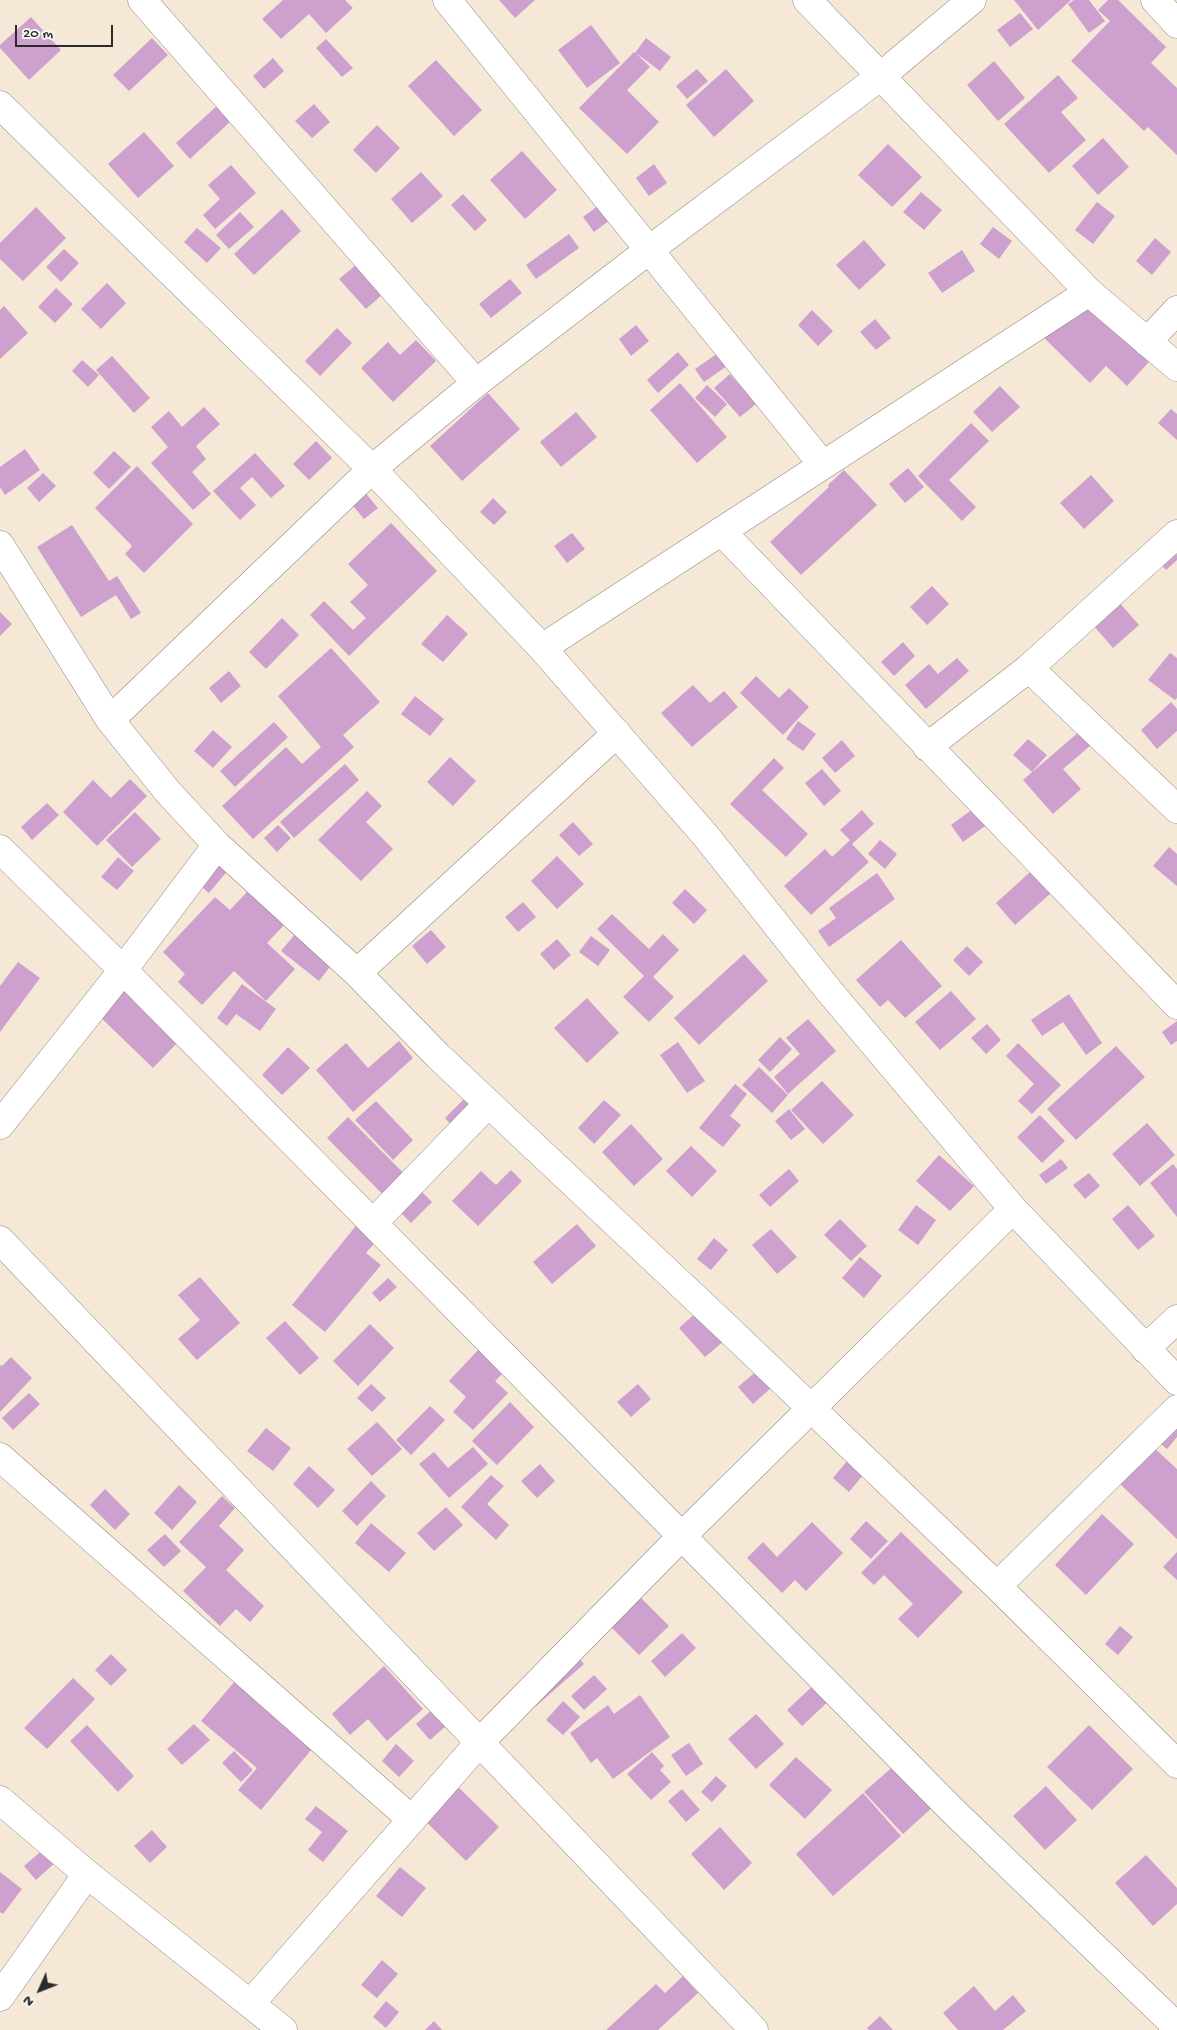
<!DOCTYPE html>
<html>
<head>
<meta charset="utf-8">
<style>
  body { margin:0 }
  #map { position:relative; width:1177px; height:2030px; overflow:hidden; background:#f5e8d7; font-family:"Gochi Hand",sans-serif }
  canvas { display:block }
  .north { position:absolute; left:15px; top:1965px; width:50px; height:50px; -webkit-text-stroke:4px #f6f6f2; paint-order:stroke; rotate:226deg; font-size:14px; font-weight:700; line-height:20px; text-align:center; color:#2b2b2b }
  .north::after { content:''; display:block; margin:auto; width:18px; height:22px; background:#2b2b2b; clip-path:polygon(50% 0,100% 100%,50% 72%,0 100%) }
  .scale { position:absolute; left:15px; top:25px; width:98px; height:22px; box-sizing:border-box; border:2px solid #2b2b2b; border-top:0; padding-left:6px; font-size:15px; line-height:18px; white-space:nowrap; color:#2b2b2b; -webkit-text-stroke:4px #f6f6f2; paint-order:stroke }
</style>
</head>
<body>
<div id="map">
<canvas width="1177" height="2030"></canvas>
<div class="north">N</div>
<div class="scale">20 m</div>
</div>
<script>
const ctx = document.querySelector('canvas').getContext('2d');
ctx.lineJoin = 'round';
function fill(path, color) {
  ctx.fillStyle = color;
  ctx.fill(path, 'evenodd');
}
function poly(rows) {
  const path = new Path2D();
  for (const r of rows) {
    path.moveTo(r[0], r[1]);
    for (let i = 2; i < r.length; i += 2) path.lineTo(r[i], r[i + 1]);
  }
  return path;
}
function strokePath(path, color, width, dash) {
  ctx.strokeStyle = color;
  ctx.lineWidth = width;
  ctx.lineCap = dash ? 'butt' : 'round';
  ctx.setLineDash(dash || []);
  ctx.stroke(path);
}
fill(poly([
  [283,0,345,0,353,8,326,33,309,14,281,39,262,19],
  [499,0,535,0,515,18],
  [1014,0,1071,0,1038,30],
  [1074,0,1089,0,1105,21,1089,33,1068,4],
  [1108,0,1118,0,1166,47,1151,63,1177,88,1177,155,1148,127,1144,131,1071,61,1110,21,1098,10],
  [1020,13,1033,29,1010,47,997,30],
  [31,17,61,50,29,80,0,48,0,45],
  [591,25,620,63,587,88,558,50],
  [152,38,168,55,129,91,113,75],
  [646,38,671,57,660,71,636,53,650,67,627,90,659,122,627,154,579,108,634,52,635,53],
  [326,39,353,68,342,77,316,48],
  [273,58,284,71,264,89,253,76],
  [436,60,482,110,454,136,408,86],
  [994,61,1025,98,998,121,967,85],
  [697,69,708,81,687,99,676,86],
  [726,69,754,101,714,137,686,105],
  [1058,75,1078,98,1061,112,1086,140,1049,173,1004,124],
  [314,104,330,122,312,138,295,121],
  [218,105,232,120,190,159,176,143],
  [377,125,400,148,376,173,353,150],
  [144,132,174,166,138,198,108,164],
  [1103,138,1129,167,1098,195,1072,166],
  [888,144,922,177,892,207,858,175],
  [522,151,557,190,525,219,490,180],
  [654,164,667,183,649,196,636,178],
  [231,165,256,193,215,229,203,215,220,199,208,185],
  [421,172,443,196,412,223,391,199],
  [921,192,942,210,924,230,903,212],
  [463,194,487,220,475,231,451,205],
  [603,202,614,217,594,232,583,217],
  [1097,202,1115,216,1093,244,1075,230],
  [36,207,66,238,23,281,0,259,0,243],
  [282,209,301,231,254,275,234,254],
  [240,212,254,227,229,249,216,235],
  [993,227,1012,241,999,259,980,244],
  [197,228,221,248,207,263,184,242],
  [569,234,579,248,536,279,526,265],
  [1155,238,1171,252,1152,275,1136,261],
  [864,240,886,265,859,290,836,265],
  [64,249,79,263,61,282,46,267],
  [962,250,975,271,942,293,928,273],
  [356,265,383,294,366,309,339,279],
  [510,279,522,293,491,318,479,304],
  [107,283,126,303,101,329,81,309],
  [56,288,73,304,55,323,38,307],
  [1094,296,1156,354,1127,386,1106,366,1090,383,1038,332],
  [4,306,28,333,0,359,0,310],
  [812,310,833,331,818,346,798,325],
  [875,319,891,338,876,350,860,332],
  [636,325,649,341,631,356,619,339],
  [337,328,352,343,320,376,305,361],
  [416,340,436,361,393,402,361,368,388,342,400,355],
  [678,352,689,365,658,393,647,380],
  [718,353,727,366,704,382,695,369],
  [112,356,150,398,134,413,96,370],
  [82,360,99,375,88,387,72,371],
  [730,374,756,404,740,417,714,388],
  [680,383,727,437,697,463,650,410],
  [707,385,727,404,715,417,695,398],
  [1000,386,1020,407,992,432,973,412],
  [488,393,520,429,462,481,430,446],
  [204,407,220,424,196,446,206,459,192,472,211,494,193,510,151,463,168,447,151,427,169,411,182,427],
  [1171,409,1177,414,1177,440,1158,423],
  [576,412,597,437,561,467,540,442],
  [971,423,989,441,949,480,976,507,962,521,918,476],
  [316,441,332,458,309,480,293,464],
  [25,449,40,470,5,495,0,487,0,467],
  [114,451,131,467,109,489,93,473],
  [255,453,285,486,271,498,252,477,240,488,256,505,240,520,213,491],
  [137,466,193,524,144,573,125,554,132,546,95,508],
  [908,468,924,487,905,503,889,484],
  [844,470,877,505,801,575,770,542,829,487,828,485],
  [43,473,56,486,39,502,27,488],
  [1091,475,1114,501,1084,529,1060,503],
  [352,477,378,508,364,519,339,489],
  [493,498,507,512,494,525,480,512],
  [391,523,437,571,349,656,310,615,324,601,353,630,366,618,350,602,368,585,348,564],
  [72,525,109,581,117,576,141,613,131,619,116,595,81,617,37,547],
  [572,533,585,549,567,563,554,546],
  [1168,545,1177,555,1177,560,1166,570,1154,557],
  [932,586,949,604,927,625,910,607],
  [1111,593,1139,625,1113,648,1085,616],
  [0,612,12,624,0,636],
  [447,615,468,634,443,662,421,644],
  [282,618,299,635,266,669,249,652],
  [903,642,915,656,894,676,881,662],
  [331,648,380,702,343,735,354,747,253,839,222,806,286,747,302,764,321,747,278,696],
  [1170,653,1177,658,1177,698,1175,700,1148,680],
  [957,658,969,671,926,709,905,685,929,664,938,674],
  [229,671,241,686,221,703,209,688],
  [756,676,779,698,789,688,809,707,783,735,740,693],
  [693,685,710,703,724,691,738,707,692,747,661,713],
  [415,696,444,719,430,736,401,714],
  [1171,702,1177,709,1177,731,1157,749,1141,730],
  [798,721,816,734,803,751,786,739],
  [274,722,288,737,235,787,220,771],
  [213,730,232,747,213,768,194,751],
  [1080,731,1091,745,1063,769,1081,789,1053,814,1023,780],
  [1028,739,1047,755,1032,772,1013,755],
  [842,740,855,756,835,773,822,758],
  [450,757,476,781,453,806,427,782],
  [774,758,784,768,762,790,808,834,786,857,730,804],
  [345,764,359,780,294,838,280,822],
  [822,769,841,791,824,806,805,783],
  [130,779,147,796,97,846,63,812,93,780,111,798],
  [367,791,382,806,366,822,393,849,361,881,318,840],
  [47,803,59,815,32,840,21,827],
  [980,804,992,821,963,842,951,825],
  [862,810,874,824,852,844,869,862,811,915,784,886,825,849,832,857,850,840,840,830],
  [135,812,161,839,132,867,106,840],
  [573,822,593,844,579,856,559,835],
  [278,825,291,838,277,852,264,838],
  [880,840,897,854,885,869,868,854],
  [1169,847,1177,854,1177,886,1153,866],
  [204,849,229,869,209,893,184,872],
  [557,856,584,884,557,909,531,881],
  [118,857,134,871,117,890,101,877],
  [1039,864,1059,886,1015,925,996,903],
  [877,873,895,899,829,947,818,931,836,918,829,908],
  [685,889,707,910,694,924,672,903],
  [248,891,284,925,267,943,295,969,266,1001,234,971,202,1005,178,982,185,974,163,952,215,897,230,910],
  [523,902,536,917,518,932,505,917],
  [612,914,649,949,663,934,679,950,653,977,674,997,649,1022,623,997,644,976,597,929],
  [431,930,446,947,427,964,412,946],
  [296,933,333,963,319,981,281,951],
  [591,936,610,950,598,966,579,952],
  [557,939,571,955,554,970,540,954],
  [901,940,942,986,905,1018,888,1000,880,1007,856,980],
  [967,946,983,962,969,976,953,960],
  [744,954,768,981,699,1045,674,1018],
  [18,962,40,978,0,1032,0,986],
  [242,984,276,1009,260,1031,236,1014,227,1026,217,1018],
  [121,986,178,1042,153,1068,95,1012],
  [951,991,976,1019,940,1050,915,1022],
  [1069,994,1102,1043,1086,1055,1063,1022,1042,1036,1031,1020],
  [587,998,619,1033,587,1063,554,1028],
  [808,1019,836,1051,788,1094,774,1077,800,1054,786,1038],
  [1177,1021,1177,1041,1171,1045,1162,1032],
  [987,1024,1001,1040,986,1054,971,1038],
  [780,1037,792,1049,770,1072,758,1060],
  [399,1041,413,1058,353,1112,316,1070,346,1043,368,1068],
  [678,1042,705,1081,687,1093,660,1055],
  [1018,1043,1061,1085,1032,1114,1018,1101,1034,1084,1006,1056],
  [1116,1046,1145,1077,1076,1140,1047,1109],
  [288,1047,310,1068,282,1095,262,1075],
  [759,1067,788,1095,772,1113,742,1085],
  [822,1081,854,1115,823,1144,791,1110],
  [735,1084,747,1094,730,1116,741,1125,723,1147,699,1128],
  [465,1098,484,1119,464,1139,445,1118],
  [604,1100,621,1115,594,1144,578,1128],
  [376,1101,413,1140,393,1160,355,1120],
  [789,1109,805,1129,791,1140,775,1121],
  [1040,1115,1065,1141,1042,1163,1017,1137],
  [348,1117,432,1202,411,1223,327,1138],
  [1147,1123,1175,1155,1140,1186,1112,1154],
  [631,1124,663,1159,634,1186,602,1152],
  [691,1146,717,1171,692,1197,666,1171],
  [939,1155,974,1186,950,1211,916,1181],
  [1061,1159,1068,1168,1046,1184,1039,1175],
  [1173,1164,1177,1169,1177,1217,1150,1183],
  [789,1169,799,1181,770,1207,759,1195],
  [511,1170,522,1181,478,1226,452,1201,481,1171,496,1185],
  [1089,1173,1100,1186,1085,1199,1073,1185],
  [916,1205,936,1220,918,1245,898,1230],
  [1128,1205,1155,1236,1138,1250,1112,1219],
  [363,1217,383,1233,366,1253,381,1265,325,1332,292,1305],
  [840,1219,867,1246,851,1261,824,1235],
  [577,1224,596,1246,552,1284,533,1262],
  [771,1229,797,1257,777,1274,752,1245],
  [714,1238,728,1250,711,1270,697,1259],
  [860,1257,882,1276,864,1298,842,1278],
  [200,1277,240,1323,197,1360,178,1339,200,1320,178,1295],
  [388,1278,397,1287,380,1302,372,1293],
  [698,1311,724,1341,705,1357,679,1328],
  [285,1321,319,1358,300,1375,266,1338],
  [370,1324,394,1348,358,1386,333,1361],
  [480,1348,505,1371,495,1381,508,1393,473,1430,453,1412,466,1397,449,1381],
  [11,1357,32,1378,0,1412,0,1365,2,1366],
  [767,1362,781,1379,753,1404,738,1387],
  [371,1384,386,1398,372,1412,357,1398],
  [638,1384,651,1399,631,1417,617,1402],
  [29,1393,40,1404,13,1430,2,1418],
  [510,1402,534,1427,497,1465,472,1441],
  [430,1406,445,1420,411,1455,396,1440],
  [1166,1420,1177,1429,1177,1437,1167,1449,1152,1437],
  [377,1422,402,1449,372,1476,347,1449],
  [266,1428,291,1448,273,1471,247,1451],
  [1150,1444,1177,1469,1177,1539,1116,1480],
  [473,1447,488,1464,449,1498,419,1464,434,1452,448,1468],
  [847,1461,863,1475,849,1492,833,1478],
  [540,1464,555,1481,537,1498,521,1481],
  [309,1466,335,1490,318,1508,293,1484],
  [491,1475,504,1486,487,1504,509,1525,496,1540,461,1507],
  [371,1481,386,1496,357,1526,342,1511],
  [179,1485,197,1502,172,1530,154,1513],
  [105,1489,130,1514,115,1530,90,1505],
  [222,1496,235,1508,219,1526,244,1550,226,1570,264,1606,250,1622,236,1609,220,1626,183,1591,206,1567,179,1542],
  [446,1507,463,1525,434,1551,417,1533],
  [1102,1514,1134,1544,1086,1595,1055,1565],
  [866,1521,888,1541,871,1559,850,1539],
  [812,1522,843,1553,806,1591,795,1580,782,1593,747,1558,763,1542,777,1557],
  [371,1523,406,1553,389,1572,355,1543],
  [901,1532,963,1592,918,1638,898,1619,913,1604,884,1575,874,1585,861,1573],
  [165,1534,181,1551,164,1567,147,1550],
  [1177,1552,1177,1580,1163,1567],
  [631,1588,669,1626,639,1655,601,1617],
  [1120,1626,1133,1637,1118,1655,1105,1644],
  [682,1633,696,1648,665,1677,651,1661],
  [569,1647,584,1664,536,1706,521,1691],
  [111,1654,127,1670,111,1686,95,1670],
  [384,1666,423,1709,387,1741,368,1719,350,1735,332,1714],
  [594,1675,607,1689,584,1710,571,1696],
  [73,1678,95,1699,47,1749,24,1728],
  [236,1680,317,1743,261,1810,238,1790,257,1768,201,1721],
  [818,1681,833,1697,802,1726,787,1710],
  [640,1695,670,1737,613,1779,597,1758,591,1763,570,1733,608,1705,614,1714],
  [563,1701,580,1717,563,1735,546,1720],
  [433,1709,447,1725,430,1740,416,1724],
  [756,1714,784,1744,756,1769,728,1739],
  [194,1724,210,1740,182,1765,167,1749],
  [87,1725,134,1776,118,1792,70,1741],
  [1089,1725,1133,1769,1092,1810,1047,1767],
  [689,1743,703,1764,686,1776,671,1755],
  [396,1744,414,1761,399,1777,382,1761],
  [234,1751,253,1770,241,1782,222,1763],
  [652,1752,664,1766,660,1770,671,1782,651,1800,627,1774],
  [796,1757,832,1790,805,1819,769,1785],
  [897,1763,935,1805,903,1834,864,1792],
  [447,1776,499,1827,466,1861,414,1810],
  [716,1776,727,1786,712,1802,701,1792],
  [1046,1786,1077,1820,1045,1850,1013,1816],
  [682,1789,700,1810,686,1822,668,1801],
  [863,1793,901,1836,833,1896,796,1854],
  [316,1806,348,1831,323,1862,308,1850,322,1832,305,1819],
  [720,1827,752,1863,724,1890,691,1854],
  [152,1830,167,1847,150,1863,134,1846],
  [46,1847,58,1860,36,1880,24,1866],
  [1146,1855,1177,1888,1177,1904,1153,1926,1115,1883],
  [400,1867,426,1888,402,1917,376,1896],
  [0,1872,22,1889,3,1914,0,1912],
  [382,1960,398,1974,377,1998,361,1985],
  [683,1976,698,1993,658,2030,606,2030,656,1984,665,1993],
  [974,1986,995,2011,1013,1995,1026,2011,1003,2030,958,2030,943,2013],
  [386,2001,399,2012,386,2028,373,2017],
  [880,2016,893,2030,869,2030,867,2028],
  [434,2021,442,2030,425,2030]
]), '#cda0cd');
const street = poly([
  [142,0,476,383],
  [447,0,823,465],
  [807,0,1089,292,1177,367],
  [1155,0,1177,24],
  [0,105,372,469,542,648,705,835,830,992,1013,1209,1177,1381],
  [1147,342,1177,310],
  [721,531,1177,1005],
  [0,545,110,720,168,792,217,845,357,973,438,1056,723,1324,997,1586,1177,1764],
  [542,648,1089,292],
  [1029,668,1177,809],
  [110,720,372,469,476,383,649,250,881,76,972,0],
  [927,747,1029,668,1177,534],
  [0,849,123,970,952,1810,1177,2027,1173,2030],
  [357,973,617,733],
  [0,1125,123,970,217,845],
  [373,1223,488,1104],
  [0,1240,754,2030],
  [1145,1349,1177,1319],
  [0,1457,411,1819],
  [997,1586,1177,1409],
  [0,1800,87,1874,283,2030],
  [0,1997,87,1874],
  [251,2003,479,1743,682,1536,1013,1209]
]);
strokePath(street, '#908a81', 29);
strokePath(street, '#fff', 28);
</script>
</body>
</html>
